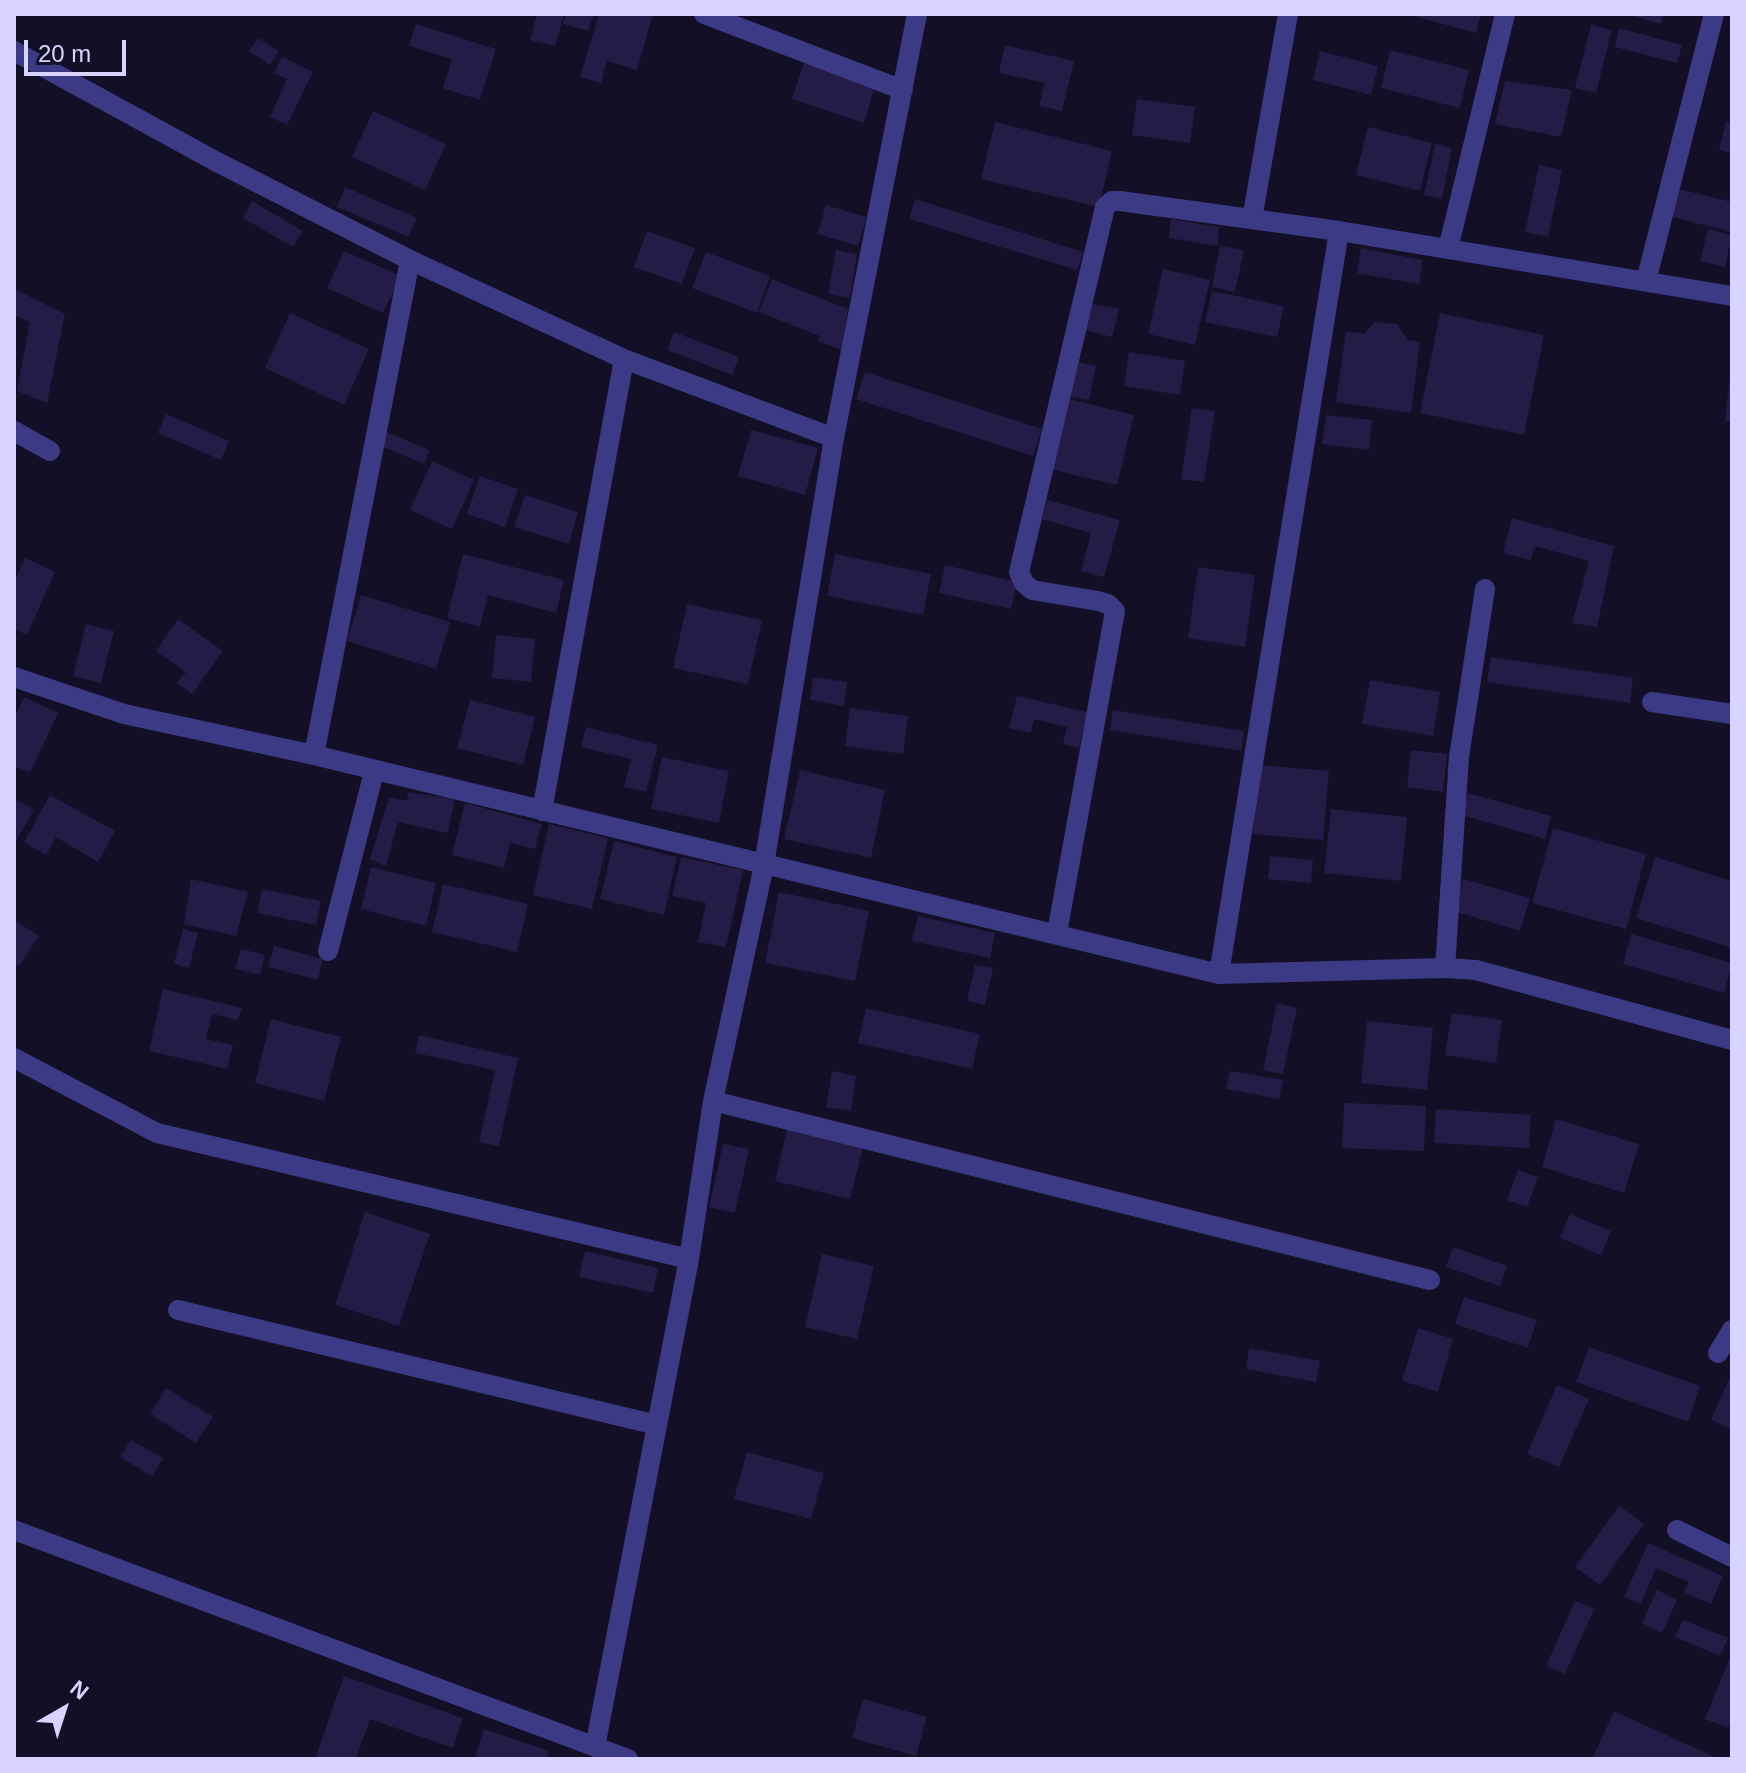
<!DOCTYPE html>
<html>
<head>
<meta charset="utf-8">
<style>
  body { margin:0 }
  #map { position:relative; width:1746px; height:1773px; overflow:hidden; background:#130f26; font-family:Helvetica,sans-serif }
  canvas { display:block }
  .frame { position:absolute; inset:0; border:16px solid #d9d4ff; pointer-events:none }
  .north { position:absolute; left:24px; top:1669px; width:80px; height:80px; -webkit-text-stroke:6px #130f26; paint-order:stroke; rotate:39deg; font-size:22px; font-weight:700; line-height:32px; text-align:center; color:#d9d4ff }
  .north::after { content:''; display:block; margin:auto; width:28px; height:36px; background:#d9d4ff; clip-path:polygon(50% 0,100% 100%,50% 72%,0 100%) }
  .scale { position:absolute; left:24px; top:40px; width:102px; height:36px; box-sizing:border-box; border:4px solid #d9d4ff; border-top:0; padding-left:10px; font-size:24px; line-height:28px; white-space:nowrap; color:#d9d4ff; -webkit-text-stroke:6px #130f26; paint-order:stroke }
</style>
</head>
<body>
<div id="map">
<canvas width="1746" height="1773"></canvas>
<div class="frame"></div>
<div class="north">N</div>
<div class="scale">20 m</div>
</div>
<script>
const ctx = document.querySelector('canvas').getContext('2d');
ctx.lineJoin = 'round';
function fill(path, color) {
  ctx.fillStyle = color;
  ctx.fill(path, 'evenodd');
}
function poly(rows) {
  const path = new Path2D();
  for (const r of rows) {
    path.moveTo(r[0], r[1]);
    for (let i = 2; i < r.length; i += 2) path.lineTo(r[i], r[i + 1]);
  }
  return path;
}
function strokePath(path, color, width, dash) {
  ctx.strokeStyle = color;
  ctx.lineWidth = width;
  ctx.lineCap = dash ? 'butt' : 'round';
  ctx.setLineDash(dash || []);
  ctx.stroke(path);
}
fill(poly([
  [537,14,564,14,555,46,530,40],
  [566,14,594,14,588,31,563,24],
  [599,14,653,14,637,70,607,61,601,83,580,77],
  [1406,14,1481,14,1476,33],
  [1627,14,1663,14,1661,24],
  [416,24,496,49,480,100,443,88,452,59,409,46],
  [1591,25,1612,30,1596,93,1575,88],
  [1619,28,1682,45,1677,63,1615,47],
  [258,38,279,51,270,65,249,51],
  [1005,45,1074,61,1062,111,1039,106,1045,83,999,73],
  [1390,50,1469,70,1460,108,1381,88],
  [1320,51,1378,66,1371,95,1313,80],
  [282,57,313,72,287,125,270,117,287,79,274,73],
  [804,63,875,86,864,123,792,99],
  [1505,81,1572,90,1561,137,1495,124],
  [1137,99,1195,107,1190,143,1132,135],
  [373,111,446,144,425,190,352,157],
  [995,122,1112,151,1099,207,981,179],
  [1726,122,1732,123,1732,153,1719,150],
  [1368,127,1432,143,1420,191,1356,175],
  [1435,144,1452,148,1442,199,1424,195],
  [1539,165,1562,170,1548,237,1525,232],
  [345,187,417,218,408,237,337,207],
  [1675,188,1732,202,1732,232,1668,216],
  [915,199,1083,252,1077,270,909,219],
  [252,201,303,231,293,247,243,218],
  [826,205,867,217,858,246,817,234],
  [1171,219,1219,227,1218,246,1169,238],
  [1708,229,1732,235,1725,267,1700,261],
  [647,231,695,248,682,284,634,267],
  [1220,246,1244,250,1235,292,1212,287],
  [1361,248,1423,260,1419,284,1357,273],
  [836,250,857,254,850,298,828,294],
  [344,251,401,276,383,313,327,288],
  [706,252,770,276,757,313,692,288],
  [1163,269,1210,280,1195,345,1148,334],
  [772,279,848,309,842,350,818,341,820,336,759,312],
  [14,289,65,314,47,403,17,391,30,322,14,315],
  [1212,291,1284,306,1277,337,1205,322],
  [1092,304,1119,309,1112,337,1085,330],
  [290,313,369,349,344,405,265,368],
  [1440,313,1544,335,1524,435,1420,413],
  [1374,322,1397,324,1408,340,1420,342,1411,413,1336,402,1346,331,1365,334],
  [674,332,739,357,732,375,667,350],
  [1129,352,1185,361,1180,395,1124,386],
  [1073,361,1096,366,1089,400,1067,396],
  [865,372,1042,429,1033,456,856,399],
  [1730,373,1732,373,1732,422,1725,421],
  [1066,398,1134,415,1117,485,1049,469],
  [1192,408,1215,411,1204,482,1181,479],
  [166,414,229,441,221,460,158,433],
  [1326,415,1372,420,1369,450,1322,444],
  [382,430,429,450,424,464,376,444],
  [751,430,818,448,805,495,738,476],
  [432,461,474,480,452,529,410,510],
  [480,476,518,489,505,527,467,514],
  [525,495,578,512,569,544,514,527],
  [1047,500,1120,520,1104,577,1081,571,1091,533,1042,519],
  [1512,518,1614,546,1597,627,1572,623,1589,561,1535,546,1531,560,1503,553],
  [463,554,564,580,556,613,488,595,480,627,447,618],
  [835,554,931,574,923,615,827,596],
  [25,558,55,572,27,635,14,629,14,583],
  [945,565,1017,582,1011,609,939,593],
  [1198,567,1255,575,1245,647,1188,638],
  [361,595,450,622,436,669,347,641],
  [687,604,762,620,748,684,673,668],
  [178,619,223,651,192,694,177,683,186,672,156,651],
  [86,624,114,631,101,683,73,676],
  [496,635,535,639,531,682,492,678],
  [1491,657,1633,678,1630,703,1487,682],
  [813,677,847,682,844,706,810,700],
  [1370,680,1440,692,1433,736,1362,724],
  [1017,696,1087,712,1079,748,1063,744,1067,727,1034,719,1031,733,1009,728],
  [24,697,58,713,30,773,14,766,14,719],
  [470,700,535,717,523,765,457,748],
  [850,708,908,716,903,754,845,746],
  [1113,710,1244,731,1241,751,1110,730],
  [586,727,658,745,646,792,624,787,631,759,581,747],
  [1411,750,1447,754,1443,792,1407,787],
  [662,757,729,771,719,823,651,809],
  [1259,765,1329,771,1323,840,1253,834],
  [800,770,885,790,871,858,784,839],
  [408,792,455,799,448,833,398,822,386,866,370,859,389,797,407,801],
  [1468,793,1551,816,1545,839,1462,815],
  [50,795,115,831,98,862,56,837,46,855,24,842],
  [14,798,34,810,14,844],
  [465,803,542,824,535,849,510,843,504,868,452,855],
  [1331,809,1407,817,1401,881,1324,873],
  [549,824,608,838,592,909,533,895],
  [1553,828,1646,854,1626,929,1532,903],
  [614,841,677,857,664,915,600,899],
  [1270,856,1313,860,1311,883,1268,879],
  [681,857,743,870,726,947,698,942,706,903,672,896],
  [1655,857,1732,881,1732,948,1636,918],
  [371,867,436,883,426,926,361,909],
  [191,879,248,892,236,936,184,924],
  [1463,879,1530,898,1520,931,1454,911],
  [443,884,528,904,517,952,432,932],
  [262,889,321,901,316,925,257,913],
  [779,892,869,911,855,981,765,963],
  [918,916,995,933,990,958,912,941],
  [14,920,39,936,19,966,14,963],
  [183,929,198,933,189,968,174,964],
  [1631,934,1732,963,1724,993,1623,964],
  [274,946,323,959,318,980,268,967],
  [241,949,265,955,260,975,235,969],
  [975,965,993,968,985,1005,967,1001],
  [163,989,242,1008,238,1020,212,1014,206,1039,233,1045,227,1069,149,1051],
  [1277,1003,1297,1008,1283,1074,1263,1070],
  [866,1008,980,1034,972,1069,858,1043],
  [1452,1013,1502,1020,1496,1063,1445,1055],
  [271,1019,341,1037,324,1101,255,1083],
  [1367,1021,1433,1028,1427,1090,1361,1083],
  [419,1035,518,1058,499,1146,479,1142,495,1070,415,1053],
  [832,1071,856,1076,851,1111,826,1107],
  [1230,1071,1283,1080,1279,1099,1226,1089],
  [1344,1103,1426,1106,1424,1151,1342,1148],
  [1436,1109,1531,1115,1529,1148,1434,1143],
  [1556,1119,1639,1144,1624,1193,1542,1167],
  [787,1129,863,1148,850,1199,775,1181],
  [723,1144,749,1149,735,1213,709,1207],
  [1518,1170,1538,1177,1527,1207,1507,1200],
  [365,1212,430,1234,399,1326,335,1305],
  [1570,1214,1611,1231,1601,1255,1560,1238],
  [1453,1247,1507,1266,1500,1286,1446,1267],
  [585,1251,658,1268,653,1293,579,1277],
  [822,1254,874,1266,857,1339,805,1327],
  [1464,1297,1537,1320,1528,1348,1455,1324],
  [1418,1328,1453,1339,1438,1392,1402,1381],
  [1589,1347,1700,1386,1688,1422,1576,1382],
  [1249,1348,1320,1361,1316,1382,1246,1369],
  [1732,1372,1732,1429,1711,1420],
  [1557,1385,1589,1399,1559,1467,1527,1454],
  [166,1388,213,1417,196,1443,150,1414],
  [131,1440,163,1458,152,1476,120,1457],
  [747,1452,824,1473,811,1519,734,1499],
  [1619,1506,1644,1524,1600,1585,1575,1567],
  [1648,1543,1723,1576,1711,1604,1684,1592,1689,1582,1656,1568,1641,1604,1624,1597],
  [1657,1590,1677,1600,1662,1633,1642,1623],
  [1575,1601,1594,1609,1565,1674,1546,1666],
  [1683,1620,1728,1638,1720,1656,1675,1637],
  [1729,1660,1732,1661,1732,1718,1728,1728,1705,1719],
  [344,1676,463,1718,453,1748,370,1719,356,1759,315,1759],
  [863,1699,927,1717,916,1756,852,1738],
  [1614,1711,1719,1759,1592,1759],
  [484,1729,549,1751,546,1759,474,1759]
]), '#241b47');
strokePath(poly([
  [704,14,903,90],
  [14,51,217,162,410,260,624,359,834,438],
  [1252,219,1288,14],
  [1448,249,1505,14],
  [1646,281,1714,14],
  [14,431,50,451],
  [14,677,124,714,314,755,1219,974,1445,968,1476,970,1732,1040],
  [1652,702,1732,714],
  [314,755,410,260],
  [542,811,624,359],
  [1057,933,1115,611,1108,604,1098,601,1032,590,1024,583,1019,572,1105,207,1112,201,1120,201,1339,231,1732,296],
  [328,951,374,772],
  [1445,968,1459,757,1485,589],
  [1219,974,1339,231],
  [14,1058,157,1133,689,1259],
  [713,1101,1430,1280],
  [178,1310,657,1425],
  [1718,1353,1732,1330],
  [14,1530,628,1759],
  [1677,1530,1732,1557],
  [595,1747,689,1259,713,1101,764,865,834,438,917,14]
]), '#3d3a85', 20);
</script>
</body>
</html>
